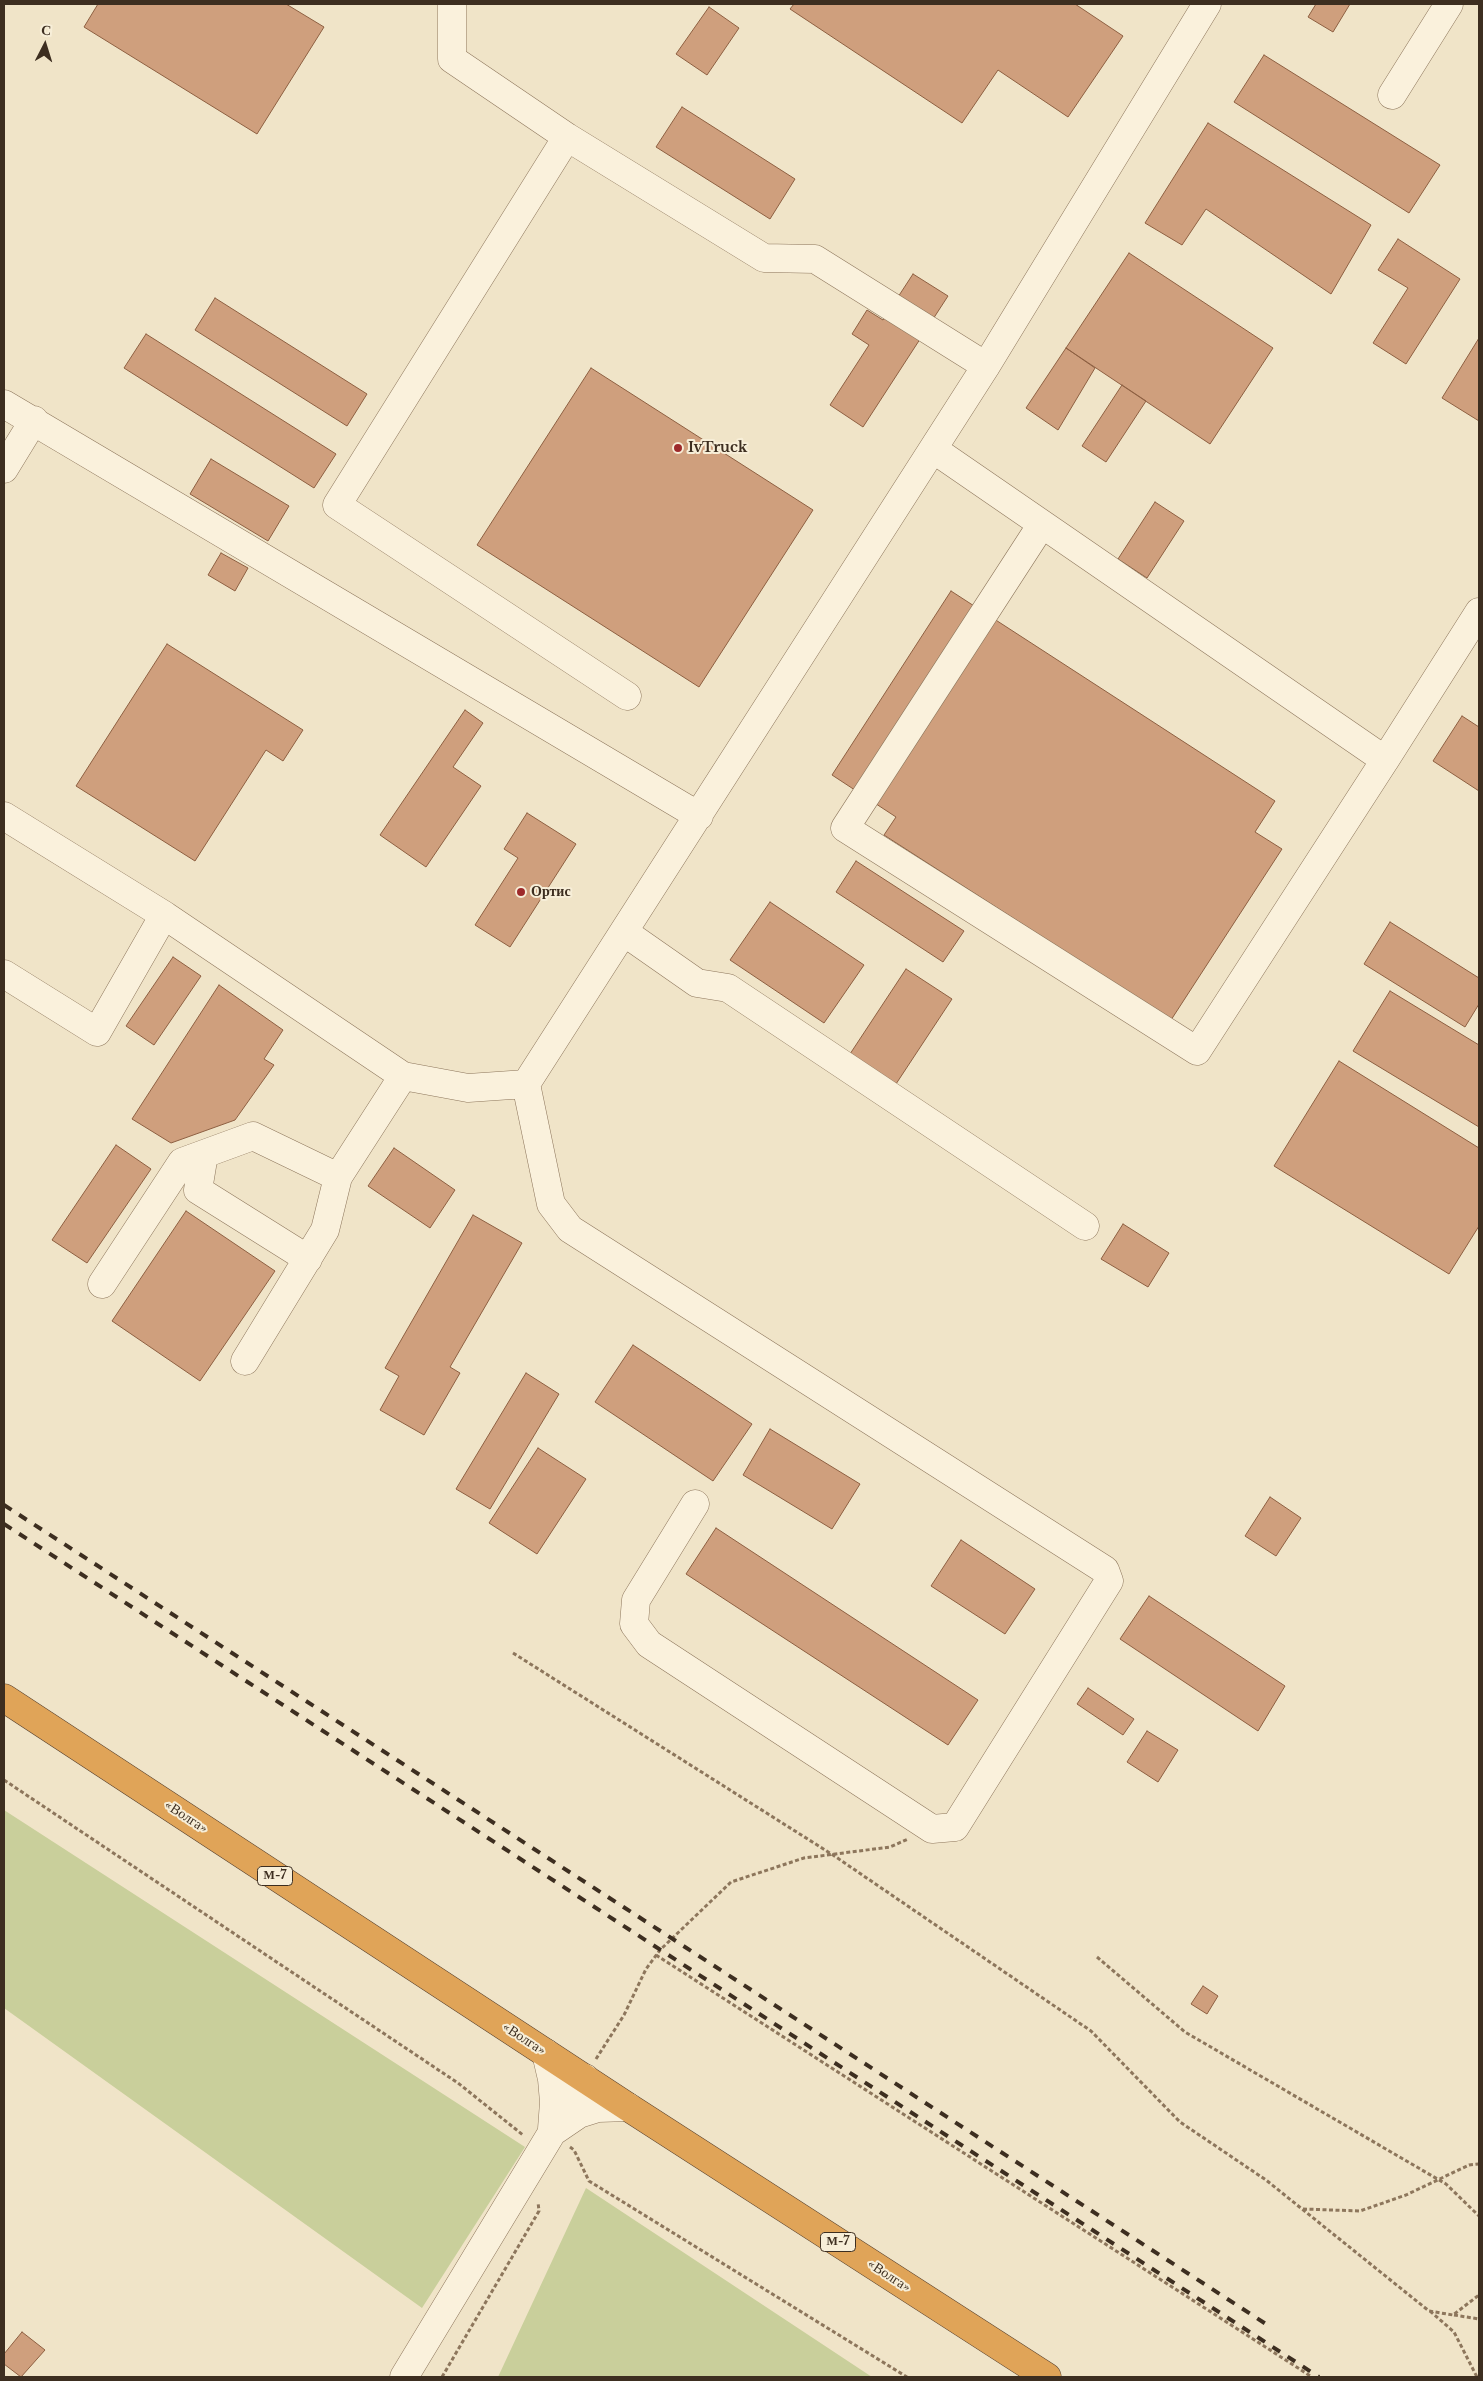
<!DOCTYPE html>
<html>
<head>
<meta charset="utf-8">
<style>
  body { margin:0 }
  #map { position:relative; width:1483px; height:2381px; overflow:hidden; background:#f0e4c8; font-family:"Libre Baskerville",serif }
  canvas { display:block }
  .frame { position:absolute; inset:0; border:5px solid #3d2e20; pointer-events:none }
  .north { position:absolute; left:20px; top:20px; width:50px; height:50px; -webkit-text-stroke:4px #f7eed8; paint-order:stroke; rotate:5deg; font-size:14px; font-weight:700; line-height:20px; text-align:center; color:#3d2e20 }
  .north::after { content:''; display:block; margin:auto; width:18px; height:22px; background:#3d2e20; clip-path:polygon(50% 0,100% 100%,50% 72%,0 100%) }
</style>
</head>
<body>
<div id="map">
<canvas width="1483" height="2381"></canvas>
<div class="frame"></div>
<div class="north">С</div>
</div>
<script>
const ctx = document.querySelector('canvas').getContext('2d');
ctx.lineJoin = 'round';
function fill(path, color) {
  ctx.fillStyle = color;
  ctx.fill(path, 'evenodd');
}
function poly(rows) {
  const path = new Path2D();
  for (const r of rows) {
    path.moveTo(r[0], r[1]);
    for (let i = 2; i < r.length; i += 2) path.lineTo(r[i], r[i + 1]);
  }
  return path;
}
function strokePath(path, color, width, dash) {
  ctx.strokeStyle = color;
  ctx.lineWidth = width;
  ctx.lineCap = dash ? 'butt' : 'round';
  ctx.setLineDash(dash || []);
  ctx.stroke(path);
}
function label(font, color, halo, rows, align = 'center') {
  ctx.font = font + ' "Libre Baskerville",serif';
  ctx.lineWidth = 4;
  ctx.setLineDash([]);
  ctx.textBaseline = 'middle';
  ctx.strokeStyle = halo;
  ctx.fillStyle = color;
  for (const [text, x, y, turn = 0] of rows) {
    ctx.save();
    ctx.translate(x, y);
    ctx.rotate((+turn || 0) * Math.PI / 180);
    ctx.textAlign = isNaN(turn) ? turn : align;
    if (halo) ctx.strokeText(text, 0, 0);
    ctx.fillText(text, 0, 0);
    ctx.restore();
  }
}
fill(poly([
  [4,1810,525,2147,422,2308,4,2008],
  [586,2188,872,2377,498,2377]
]), '#c9cf9b');
const building = poly([
  [98,4,286,4,324,27,257,134,84,27,98,4],
  [794,4,1075,4,1123,36,1068,117,998,70,962,123,790,9,794,4],
  [1316,4,1350,4,1333,32,1308,17,1316,4],
  [709,7,739,28,707,75,676,54,709,7],
  [1264,55,1440,165,1409,213,1234,102,1264,55],
  [682,107,795,179,770,219,656,147,682,107],
  [1208,123,1371,225,1331,294,1206,209,1182,245,1145,223,1208,123],
  [1398,239,1460,279,1406,364,1373,343,1408,288,1378,270,1398,239],
  [1129,253,1273,348,1210,444,1066,348,1129,253],
  [913,274,948,296,863,427,830,405,869,345,852,334,867,310,883,320,913,274],
  [215,298,367,394,347,426,195,330,215,298],
  [146,334,336,454,314,488,124,368,146,334],
  [1479,338,1479,421,1442,398,1479,338],
  [1066,348,1095,368,1058,430,1026,408,1066,348],
  [591,368,813,510,699,687,477,545,591,368],
  [1122,385,1146,401,1106,462,1082,446,1122,385],
  [211,459,289,506,268,541,190,494,211,459],
  [1155,502,1184,521,1147,578,1118,559,1155,502],
  [221,553,248,568,235,591,208,575,221,553],
  [951,591,1275,801,1255,832,1282,849,1171,1020,884,835,896,817,832,775,951,591],
  [167,644,303,730,283,761,266,750,195,861,76,786,167,644],
  [465,710,483,723,453,767,481,786,426,867,380,835,465,710],
  [1462,716,1479,727,1479,791,1433,761,1462,716],
  [527,813,576,844,510,947,475,925,518,858,504,849,527,813],
  [856,861,964,931,943,962,836,892,856,861],
  [770,902,864,965,824,1023,730,960,770,902],
  [1390,922,1479,978,1479,1004,1465,1027,1364,964,1390,922],
  [173,957,201,976,154,1045,126,1026,173,957],
  [906,969,952,999,894,1087,848,1057,906,969],
  [219,985,283,1030,264,1059,274,1065,235,1120,171,1143,132,1119,219,985],
  [1390,991,1479,1045,1479,1127,1353,1051,1390,991],
  [1339,1061,1479,1148,1479,1226,1449,1274,1274,1166,1339,1061],
  [116,1145,151,1169,87,1263,52,1240,116,1145],
  [394,1148,455,1190,430,1228,368,1186,394,1148],
  [186,1211,275,1271,200,1381,112,1321,186,1211],
  [473,1215,522,1243,450,1367,460,1373,424,1435,380,1410,399,1376,385,1368,473,1215],
  [1123,1224,1169,1253,1148,1287,1101,1259,1123,1224],
  [633,1345,752,1424,713,1481,595,1402,633,1345],
  [526,1373,559,1394,490,1509,456,1489,526,1373],
  [770,1429,860,1484,832,1529,743,1475,770,1429],
  [538,1448,586,1479,537,1554,489,1523,538,1448],
  [1270,1497,1301,1518,1276,1556,1245,1536,1270,1497],
  [716,1528,978,1700,948,1745,686,1574,716,1528],
  [961,1540,1035,1589,1005,1634,931,1586,961,1540],
  [1149,1596,1285,1686,1258,1731,1120,1639,1149,1596],
  [1088,1688,1134,1719,1123,1735,1077,1704,1088,1688],
  [1147,1731,1178,1750,1158,1782,1127,1762,1147,1731],
  [1203,1986,1218,1996,1207,2014,1191,2004,1203,1986],
  [22,2332,45,2350,21,2377,4,2364,4,2354,22,2332]
]);
fill(building, '#cf9f7d');
strokePath(building, '#8d5f41', 1);
const minor = poly([
  [452,4,452,59,567,137,764,258,815,259,986,366],
  [1392,95,1449,4],
  [567,137,337,505,627,696],
  [4,404,699,816],
  [933,449,1385,760,1479,612],
  [4,469,34,420],
  [1042,524,845,828,1197,1051,1385,760],
  [4,816,164,915,403,1076,468,1088,526,1084],
  [624,932,697,983,728,988,1085,1226],
  [4,974,97,1032,164,915],
  [204,1154,198,1190,308,1259],
  [102,1284,182,1162,253,1136,338,1177],
  [245,1361,325,1230,338,1177,403,1076],
  [695,1504,636,1600,634,1624,649,1644,932,1829,955,1827,1109,1581,1105,1570,570,1229,551,1204,526,1084,986,366,1207,4],
  [546,2053,552,2079,554,2102,552,2129],
  [554,2131,579,2114,598,2108,628,2107],
  [404,2377,585,2078]
]);
const highway = poly([
  [4,1698,628,2107,1047,2377]
]);
strokePath(minor, '#8d765c', 29);
strokePath(highway, '#5b4430', 29);
strokePath(poly([
  [513,1653,833,1855,1091,2031,1180,2122,1266,2180,1429,2311,1453,2315,1479,2295],
  [4,1780,458,2083,523,2135],
  [656,1955,1312,2377],
  [1097,1957,1185,2032,1446,2184,1479,2216],
  [596,2059,624,2015,646,1969,660,1950,731,1882,804,1858,890,1847,908,1839],
  [570,2147,574,2150,589,2181,907,2377],
  [1303,2209,1360,2211,1406,2195,1469,2165,1479,2164],
  [1430,2311,1454,2332,1477,2377],
  [1454,2315,1479,2319],
  [442,2377,539,2211,538,2202]
]), '#8d765c', 3, [4, 2.5]);
strokePath(minor, '#faf1dc', 28);
strokePath(highway, '#e0a458', 28);
strokePath(poly([
  [4,1505,1266,2324],
  [4,1524,1319,2377]
]), '#3d2e20', 4, [9, 9]);
for (const [x, y, r, color] of [
  [678,448,5,"#9e2a2b"],
  [521,892,5,"#9e2a2b"]
]) {
  const dot = new Path2D();
  dot.arc(x, y, r, 0, 2 * Math.PI);
  ctx.fillStyle = color;
  ctx.fill(dot);
  strokePath(dot, '#f7eed8', 2);
}
for (const [x, y, w] of [
  [275,1876,35],
  [838,2242,35]
]) {
  const box = new Path2D();
  box.roundRect(x - w / 2, y - 9.5, w, 19, 4);
  ctx.fillStyle = '#f7eed8';
  ctx.fill(box);
  strokePath(box, '#3d2e20', 1);
}
label('bold 12px', '#3d2e20', null, [
  ["М-7",275,1876],
  ["М-7",838,2242]
]);
label('bold 14px', '#3d2e20', '#f7eed8', [
  ["IvTruck",688,448],
  ["Ортис",531,892]
], 'left');
label('14px', '#3d2e20', '#f7eed8', [
  ["«Волга»",186,1817,33],
  ["«Волга»",524,2039,33],
  ["«Волга»",889,2276,33]
]);
</script>
</body>
</html>
